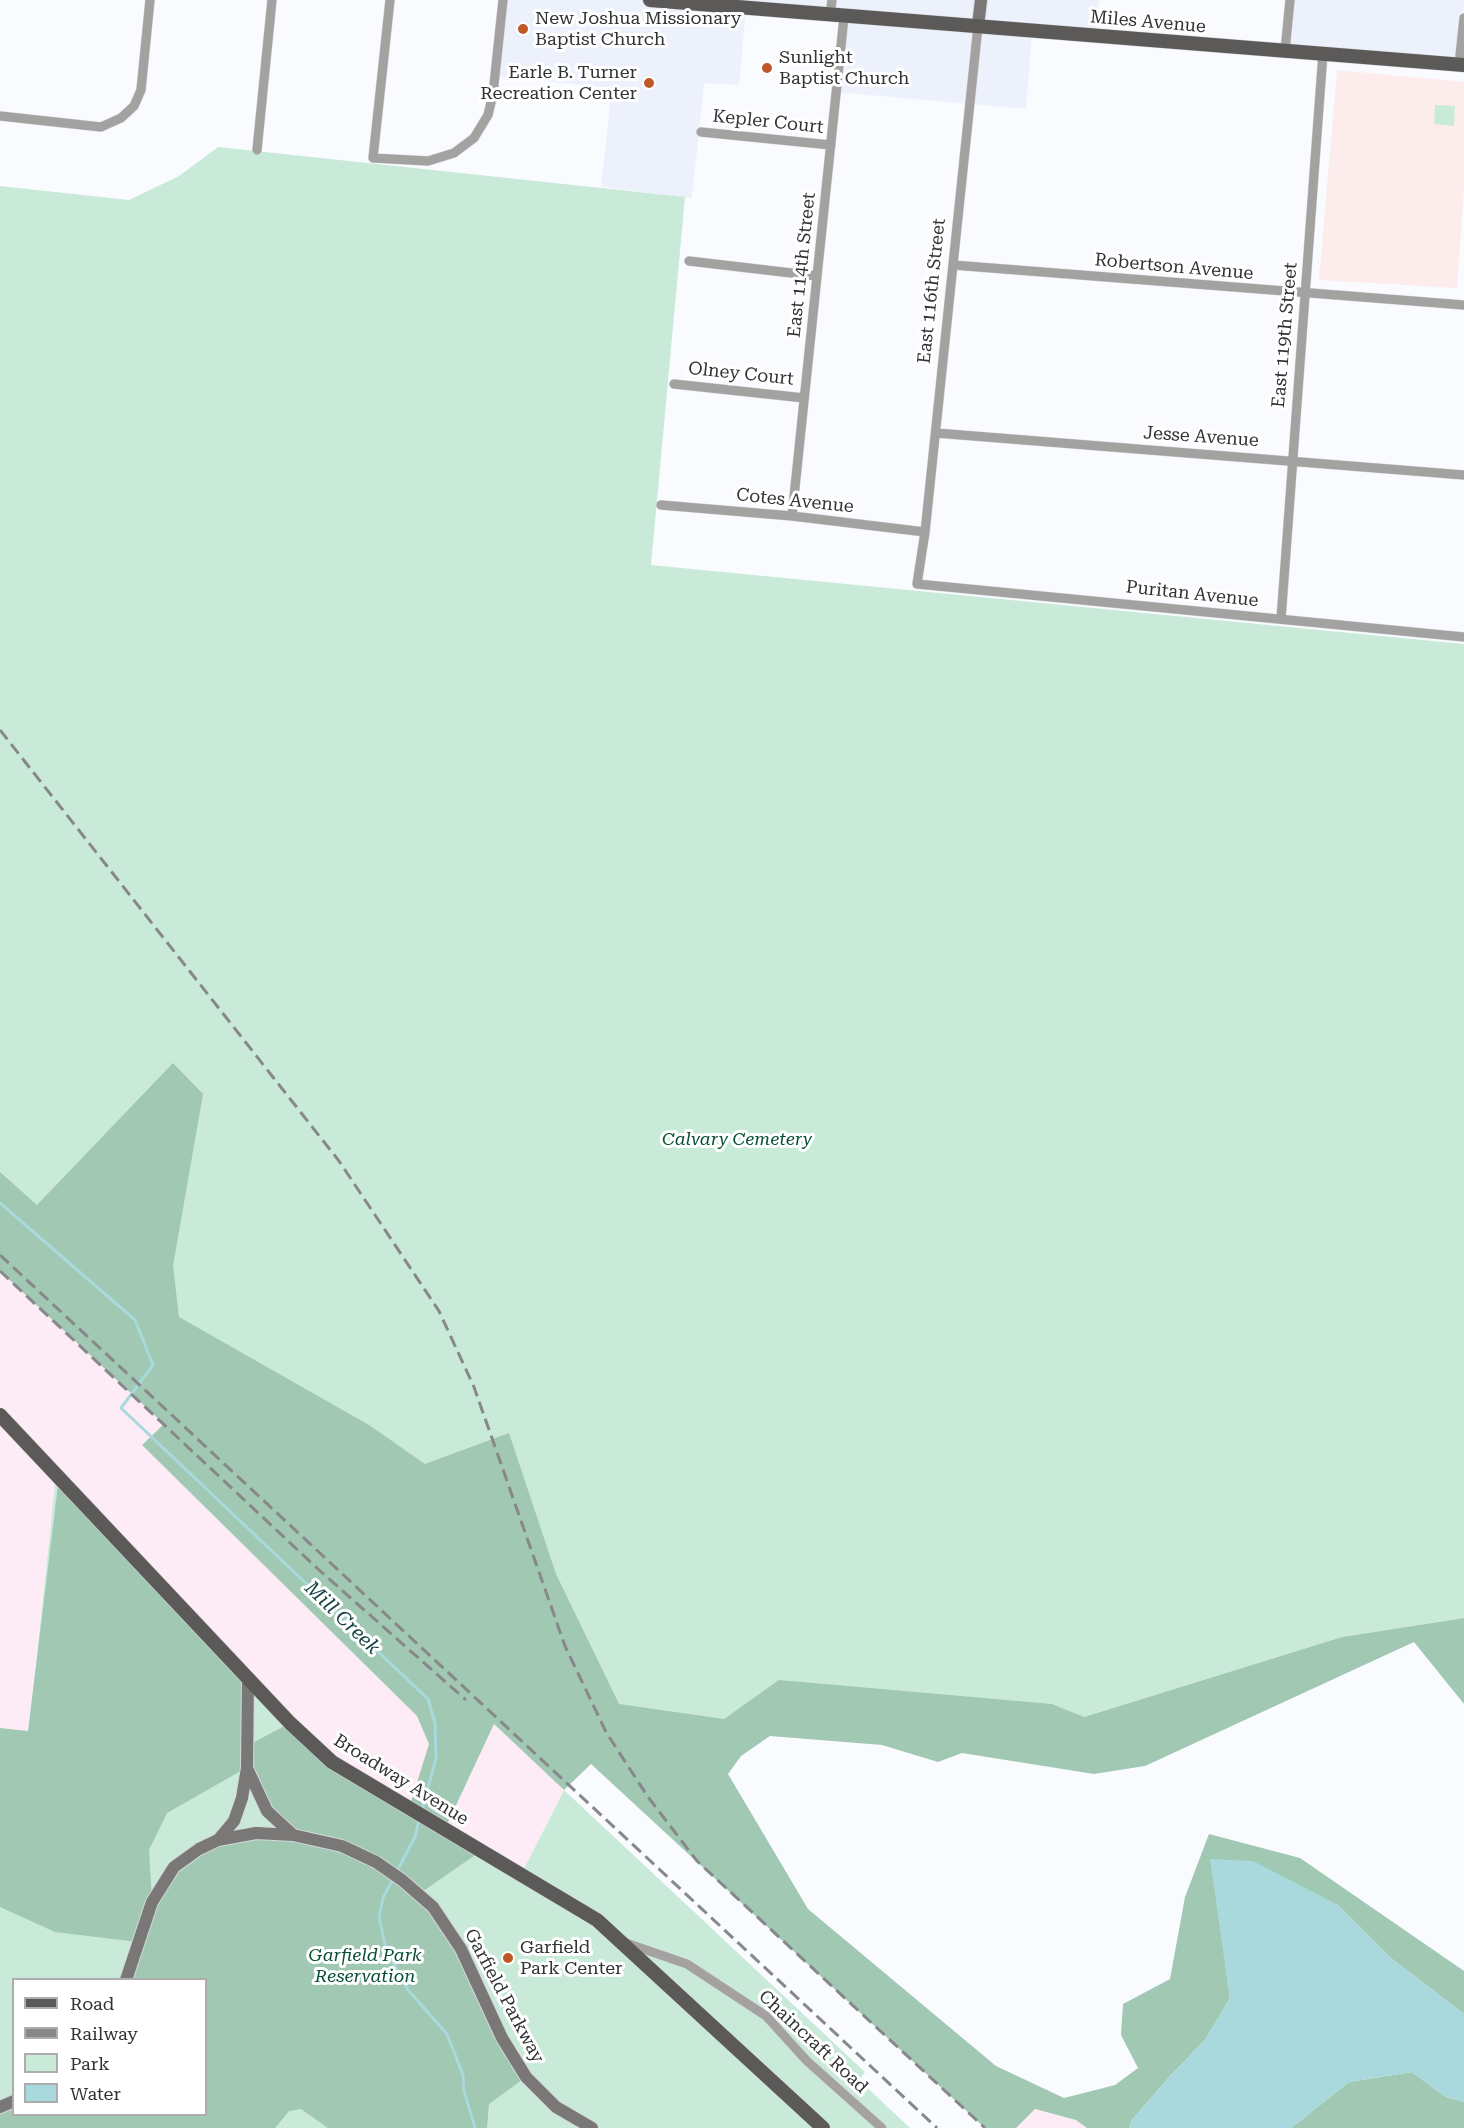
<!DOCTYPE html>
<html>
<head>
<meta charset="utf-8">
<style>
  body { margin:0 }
  #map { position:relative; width:1464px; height:2128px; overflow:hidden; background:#f9fbff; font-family:"Roboto Serif",serif }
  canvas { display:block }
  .legend { position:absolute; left:12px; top:1978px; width:195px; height:138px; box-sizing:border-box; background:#fff; border:2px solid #adadad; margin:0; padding:8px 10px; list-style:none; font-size:18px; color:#313233 }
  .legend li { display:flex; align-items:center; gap:12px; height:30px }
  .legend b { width:30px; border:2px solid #adadad }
</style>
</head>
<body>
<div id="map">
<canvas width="1464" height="2128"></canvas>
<ul class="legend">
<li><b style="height:8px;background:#5c5a58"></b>Road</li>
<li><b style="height:8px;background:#87888a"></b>Railway</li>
<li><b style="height:16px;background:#caead9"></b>Park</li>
<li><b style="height:16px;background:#a9d9dd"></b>Water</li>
</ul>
</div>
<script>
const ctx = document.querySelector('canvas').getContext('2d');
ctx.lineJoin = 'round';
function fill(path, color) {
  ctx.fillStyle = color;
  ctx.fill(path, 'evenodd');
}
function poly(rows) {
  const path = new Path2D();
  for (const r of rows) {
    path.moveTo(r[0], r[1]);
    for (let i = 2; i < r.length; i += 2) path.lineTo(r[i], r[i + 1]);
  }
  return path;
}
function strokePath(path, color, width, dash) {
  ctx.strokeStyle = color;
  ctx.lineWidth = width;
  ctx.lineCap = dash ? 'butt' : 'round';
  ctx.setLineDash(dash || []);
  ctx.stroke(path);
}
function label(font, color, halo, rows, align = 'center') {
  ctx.font = font + ' "Roboto Serif",serif';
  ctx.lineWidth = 6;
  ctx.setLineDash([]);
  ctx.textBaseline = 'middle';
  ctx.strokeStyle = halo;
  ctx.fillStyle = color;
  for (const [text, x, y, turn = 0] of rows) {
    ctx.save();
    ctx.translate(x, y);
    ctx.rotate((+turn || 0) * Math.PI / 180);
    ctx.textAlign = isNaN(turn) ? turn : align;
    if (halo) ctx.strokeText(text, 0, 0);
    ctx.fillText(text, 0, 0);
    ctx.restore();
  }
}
fill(poly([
  [503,0,1099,0,1096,36,1032,31,1026,109,836,92,844,17,746,9,739,85,704,83,692,198,601,187,612,88,495,76],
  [1290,0,1464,0,1459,65,1285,51]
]), '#ecf1fc');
fill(poly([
  [0,1263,168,1420,142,1445,417,1716,429,1744,409,1808,332,1762,56,1477,28,1731,0,1728],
  [494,1724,564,1790,522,1873,445,1830],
  [1035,2109,1076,2120,1087,2128,1016,2128]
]), '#fdebf6');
fill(poly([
  [1337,70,1464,82,1464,189,1457,288,1319,280]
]), '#fdecec');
fill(poly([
  [1435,105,1455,106,1454,126,1434,124],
  [218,147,685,197,651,565,1464,644,1464,1618,1342,1637,1084,1717,791,1702,591,1764,0,1229,0,186,129,200,179,176],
  [56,1476,317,1754,522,1873,564,1790,865,2072,859,2080,910,2128,0,2128,0,1811,20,1813],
  [14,1980,206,1980,206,2114,14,2114]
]), '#caead9');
fill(poly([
  [173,1063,203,1094,173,1266,179,1317,369,1425,425,1464,509,1433,556,1574,619,1704,724,1719,779,1680,1052,1704,1084,1717,1342,1637,1464,1618,1464,1704,1414,1642,1145,1766,1094,1774,962,1753,938,1762,882,1745,770,1736,741,1756,728,1774,808,1909,996,2066,1064,2098,1115,2085,1138,2068,1121,2035,1123,2004,1170,1979,1185,1897,1209,1834,1300,1858,1464,1971,1464,2014,1392,1959,1338,1905,1211,1859,1230,1998,1205,2040,1170,2076,1132,2120,1129,2128,1087,2128,1076,2120,1035,2109,1016,2128,985,2128,591,1764,564,1790,494,1724,445,1829,481,1851,419,1894,433,1907,526,2077,489,2104,487,2128,328,2128,301,2109,289,2111,275,2128,0,2128,0,2107,13,2101,14,2114,206,2114,206,1980,126,1979,137,1942,55,1932,0,1907,0,1728,28,1731,59,1477,248,1678,245,1747,290,1723,332,1762,409,1808,429,1744,417,1716,142,1445,164,1424,0,1271,0,1172,37,1205],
  [246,1768,267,1811,291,1834,218,1840,174,1867,152,1901,149,1850,167,1813],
  [1412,2072,1446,2097,1464,2102,1464,2128,1291,2128,1349,2082]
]), '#a1c8b3');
fill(poly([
  [1210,1859,1253,1861,1338,1905,1392,1959,1464,2014,1464,2102,1446,2097,1412,2072,1349,2082,1291,2128,1129,2128,1132,2120,1170,2076,1205,2040,1230,1998]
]), '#a9d9dd');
strokePath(poly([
  [0,1203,135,1320,153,1365,121,1408,428,1699,435,1723,436,1758,422,1810],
  [397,1871,415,1837,419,1820],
  [394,1877,383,1898,379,1917,386,1949,408,1990,447,2034,463,2075,464,2091,475,2128]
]), '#a9d9dd', 3);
const street = poly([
  [390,0,373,158,428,161,454,153,474,138,488,115,493,94,503,0],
  [830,16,832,0],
  [978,26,925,532,917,584,1464,637],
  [1285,51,1290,0],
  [1459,65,1464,18],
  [0,116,101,127,121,118,134,106,141,90,150,0],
  [701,132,831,145],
  [257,150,272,0],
  [689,261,817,276],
  [953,265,1464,305],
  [674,384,804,398],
  [936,433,1464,475],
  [661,505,792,516,925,532],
  [792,516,844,17],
  [1281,619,1323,53],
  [626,1943,687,1964,766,2016,807,2061,882,2128]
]);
const secondary = poly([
  [978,26,981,0],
  [247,1768,267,1811,293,1835,342,1846,376,1862,402,1880,433,1907,461,1949,502,2038,526,2077,556,2107,592,2128],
  [218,1840,256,1833,293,1835],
  [126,1980,152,1902,174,1867,199,1849,218,1840,234,1821,242,1798,247,1768,248,1678],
  [0,2107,14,2101]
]);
const primary = poly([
  [650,0,1464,65],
  [0,1415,290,1723,332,1762,597,1920,823,2128]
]);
strokePath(street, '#d5d7da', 10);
strokePath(secondary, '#d5d7da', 14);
strokePath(primary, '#d5d7da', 15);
strokePath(street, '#a3a2a1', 9);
strokePath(secondary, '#7a7876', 12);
strokePath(primary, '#5c5a58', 14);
strokePath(poly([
  [0,730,339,1161,439,1311,474,1387,565,1646,606,1732,648,1797,697,1861,985,2128],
  [0,1255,937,2128],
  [0,1271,319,1570,466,1700]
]), '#87888a', 3, [12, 6]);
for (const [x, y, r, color] of [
  [523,29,6,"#be5829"],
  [767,68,6,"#be5829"],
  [649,83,6,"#be5829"],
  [508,1958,6,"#be5829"]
]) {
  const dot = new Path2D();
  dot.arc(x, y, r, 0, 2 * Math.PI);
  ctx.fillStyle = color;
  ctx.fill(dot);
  strokePath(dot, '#fff', 2);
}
label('18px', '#313233', '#fff', [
  ["New Joshua Missionary",535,19],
  ["Baptist Church",535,40],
  ["Sunlight",779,58],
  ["Baptist Church",779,79],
  ["Earle B. Turner",637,73,"right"],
  ["Recreation Center",637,94,"right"],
  ["Garfield",520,1948],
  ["Park Center",520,1969]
], 'left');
label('18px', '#313233', '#fff', [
  ["Miles Avenue",1148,22,5],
  ["Kepler Court",768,122,6],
  ["East 114th Street",802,265,-84],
  ["Robertson Avenue",1174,267,5],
  ["East 116th Street",932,291,-84],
  ["East 119th Street",1285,335,-85],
  ["Olney Court",741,374,6],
  ["Jesse Avenue",1201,437,4],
  ["Cotes Avenue",795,501,6],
  ["Puritan Avenue",1192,594,6],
  ["Broadway Avenue",401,1780,32],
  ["Garfield Parkway",504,1996,62],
  ["Chaincraft Road",813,2042,43]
]);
label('italic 18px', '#064f34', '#fff', [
  ["Calvary Cemetery",737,1140],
  ["Garfield Park",365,1956],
  ["Reservation",365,1977]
]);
label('italic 20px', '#174346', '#fff', [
  ["Mill Creek",342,1618,44]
]);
</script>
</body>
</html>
